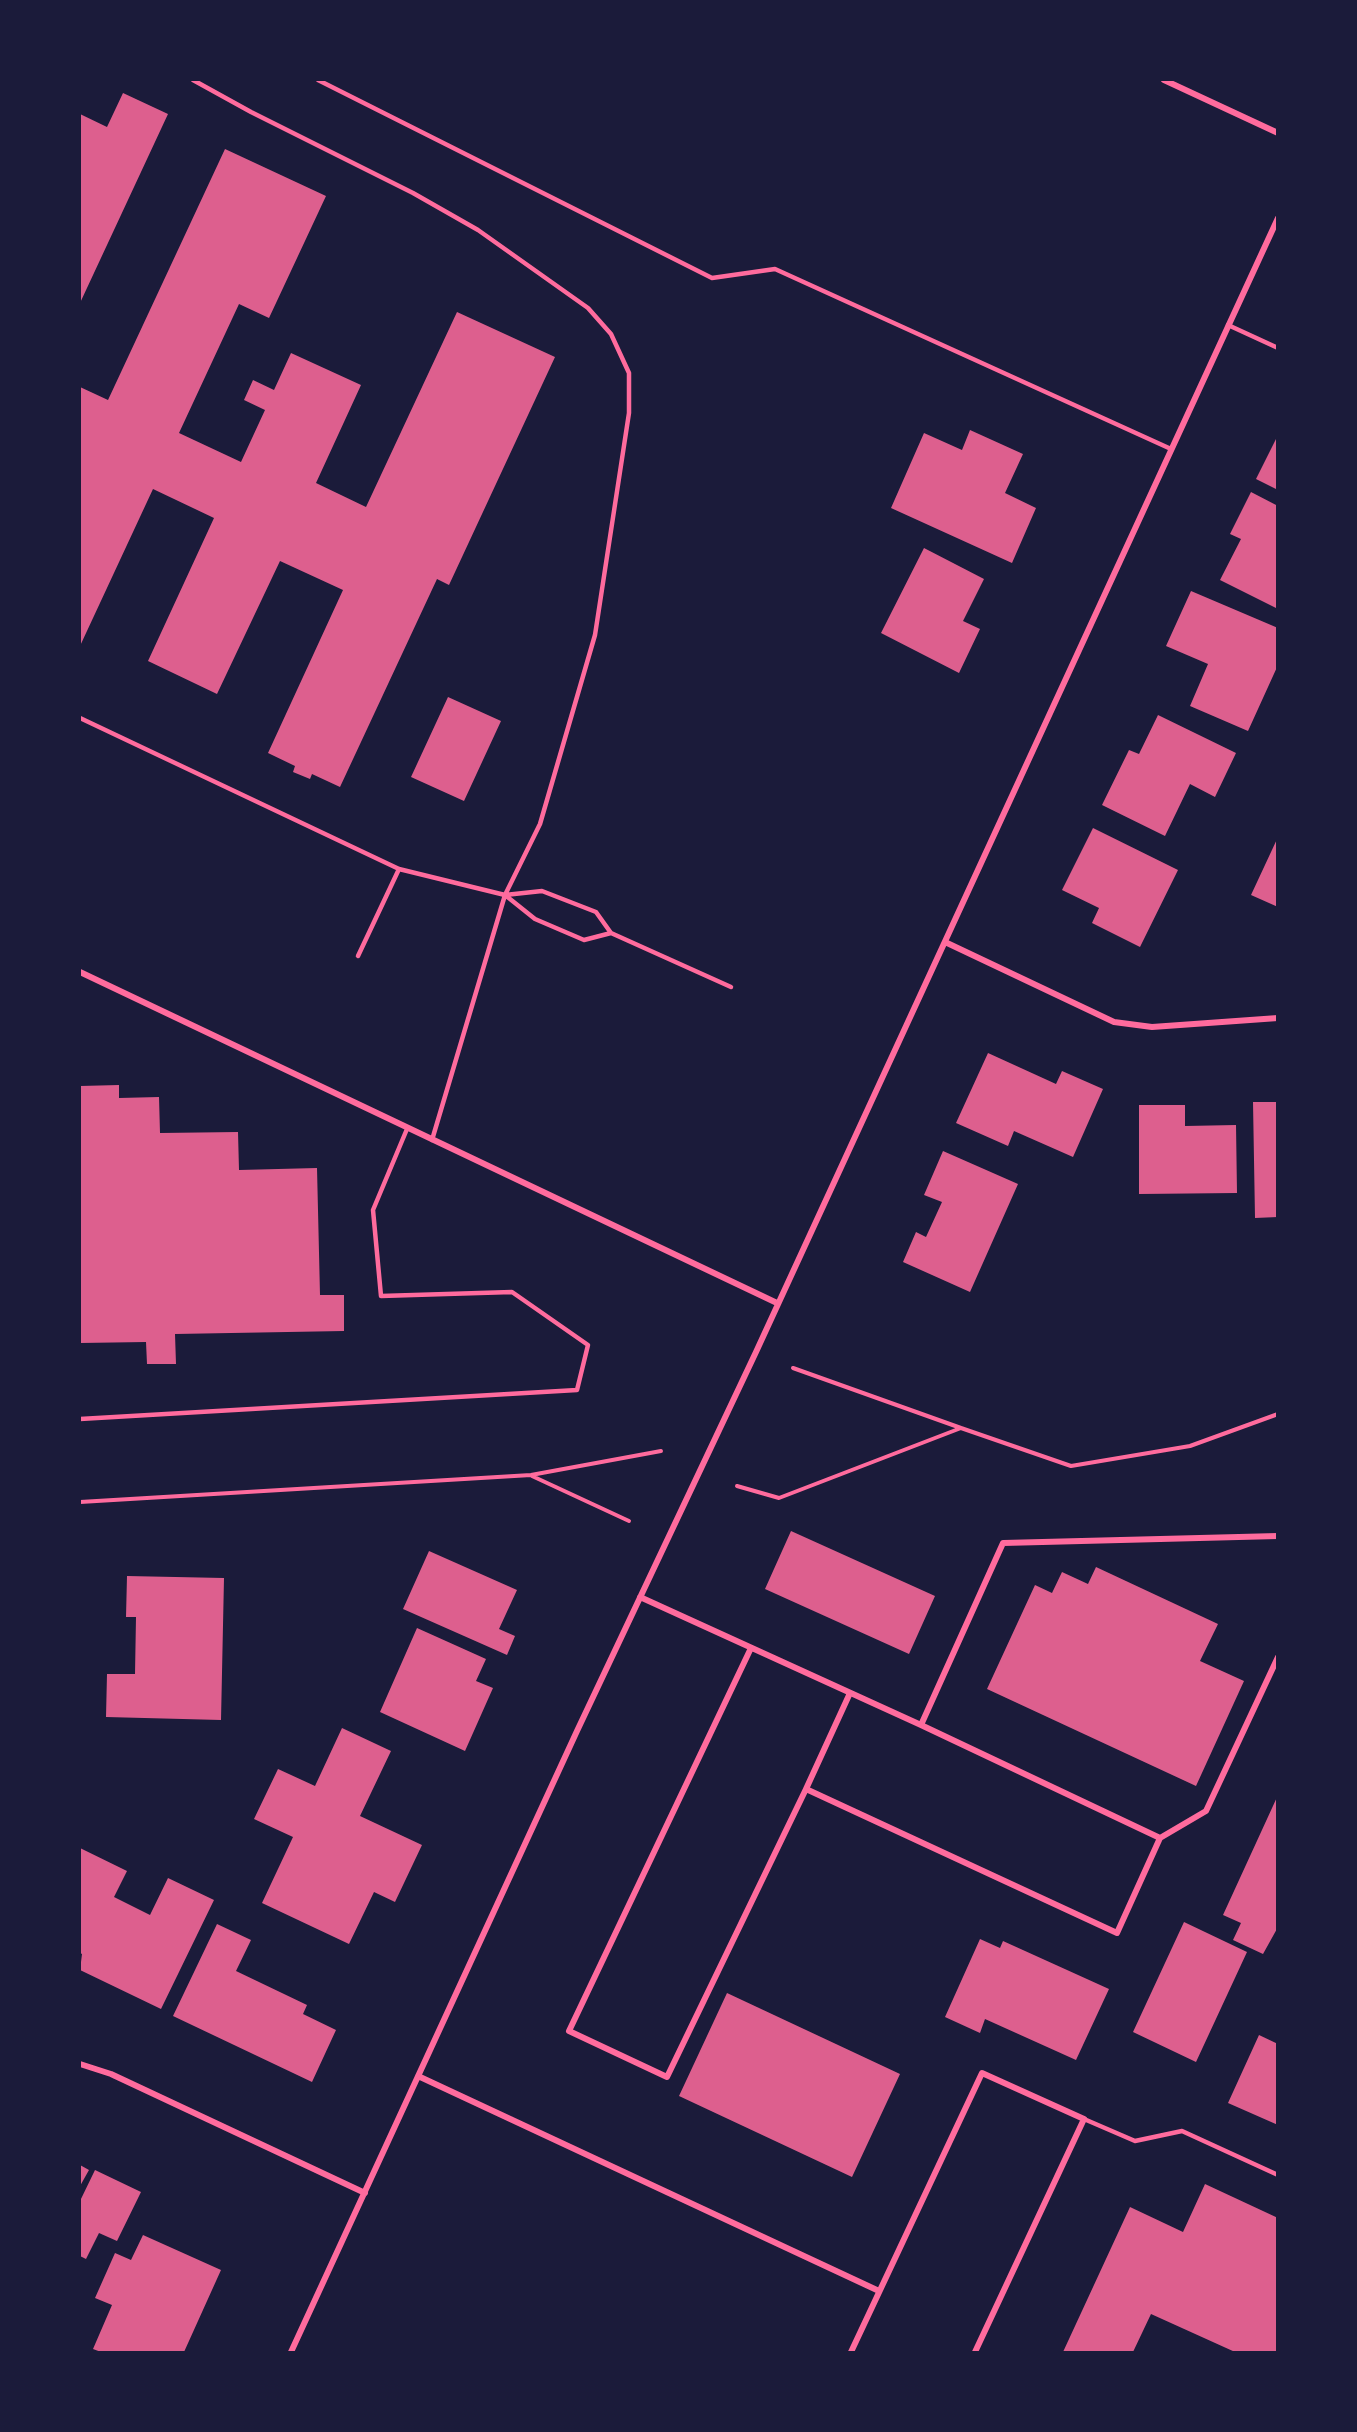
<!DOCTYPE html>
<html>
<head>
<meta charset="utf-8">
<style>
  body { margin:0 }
  #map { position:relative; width:1357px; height:2432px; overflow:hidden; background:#1b1b3a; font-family:"Source Serif 4",serif }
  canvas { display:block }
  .frame { position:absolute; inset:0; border:81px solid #1b1b3a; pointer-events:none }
</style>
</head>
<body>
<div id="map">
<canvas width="1357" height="2432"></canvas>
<div class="frame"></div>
</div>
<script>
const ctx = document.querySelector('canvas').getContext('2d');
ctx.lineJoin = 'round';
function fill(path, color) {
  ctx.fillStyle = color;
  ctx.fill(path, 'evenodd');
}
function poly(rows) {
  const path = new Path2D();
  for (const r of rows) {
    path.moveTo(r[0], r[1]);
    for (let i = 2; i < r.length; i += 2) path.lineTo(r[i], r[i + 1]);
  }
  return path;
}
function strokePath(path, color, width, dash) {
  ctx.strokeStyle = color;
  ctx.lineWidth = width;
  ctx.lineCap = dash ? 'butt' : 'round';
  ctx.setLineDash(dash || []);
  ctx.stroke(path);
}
fill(poly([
  [123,93,168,114,80,303,80,114,107,127],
  [225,149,326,196,269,318,239,304,179,433,241,462,265,410,244,400,253,380,274,390,291,353,361,385,316,483,366,507,457,312,555,357,449,585,437,579,340,787,312,774,310,779,293,772,295,766,268,753,343,590,280,561,217,694,148,661,214,518,153,489,80,646,80,460,81,456,80,455,80,387,108,400],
  [970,430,1023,454,1005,493,1036,508,1012,563,891,508,924,433,962,450],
  [1278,435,1278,490,1256,479],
  [1251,492,1278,506,1278,609,1220,580,1241,539,1230,534],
  [924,548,984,579,963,621,980,629,959,673,881,633],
  [1191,591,1278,628,1278,665,1248,731,1190,706,1208,664,1166,646],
  [448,697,501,721,464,801,411,777],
  [1158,715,1236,753,1215,797,1190,784,1165,836,1102,805,1129,750,1139,754],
  [1093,828,1178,870,1140,947,1092,923,1099,908,1062,890],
  [1278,837,1278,907,1251,895],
  [988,1053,1056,1084,1062,1071,1103,1089,1073,1157,1014,1131,1008,1146,956,1123],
  [119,1085,119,1098,159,1097,160,1133,238,1132,239,1170,317,1168,320,1295,344,1295,344,1331,175,1334,176,1364,147,1364,146,1342,80,1343,80,1086],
  [1253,1102,1278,1102,1278,1217,1255,1218],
  [1139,1105,1185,1105,1185,1126,1236,1125,1237,1193,1139,1194],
  [943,1151,1018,1184,970,1292,903,1262,916,1232,926,1237,942,1202,924,1195],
  [791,1531,935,1596,909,1654,765,1589],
  [429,1551,517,1590,499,1629,515,1636,507,1655,403,1609],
  [1096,1567,1218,1624,1200,1661,1244,1681,1196,1786,987,1689,1035,1585,1052,1593,1062,1572,1088,1584],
  [127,1576,224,1578,221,1720,106,1717,107,1674,135,1674,136,1617,126,1617],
  [417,1628,486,1659,476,1681,493,1688,465,1751,380,1712],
  [342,1728,391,1751,360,1816,422,1845,395,1902,374,1892,349,1944,262,1903,293,1837,254,1819,278,1769,315,1786],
  [1278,1795,1278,1927,1263,1954,1233,1940,1241,1923,1223,1915],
  [80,1848,127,1871,114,1897,150,1915,168,1878,214,1900,161,2009,80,1970,82,1954,80,1953],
  [1184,1922,1247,1952,1196,2062,1133,2032],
  [217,1924,251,1940,236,1971,307,2005,303,2014,336,2030,312,2082,173,2016],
  [980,1939,1000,1948,1003,1941,1109,1989,1076,2060,985,2019,980,2033,945,2017],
  [727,1993,900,2074,852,2177,679,2096],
  [1259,2035,1278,2044,1278,2125,1228,2103],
  [80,2165,89,2170,80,2186],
  [95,2170,141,2192,117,2241,99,2233,86,2259,80,2256,80,2201],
  [1205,2184,1278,2218,1278,2352,1235,2352,1151,2314,1133,2352,1063,2352,1130,2207,1183,2232],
  [143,2235,221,2270,184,2352,101,2352,93,2349,112,2305,95,2298,115,2253,131,2260]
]), '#dd5f8e');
strokePath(poly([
  [793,1368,961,1428],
  [532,1476,629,1521],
  [737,1486,779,1498,961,1428,1071,1466,1190,1446,1278,1414],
  [80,1502,531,1475,661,1451]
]), '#ff6b9d', 4);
strokePath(poly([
  [193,80,251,112,413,193,478,230,588,308,611,334,629,373,629,413,595,635,540,824,505,895,432,1140],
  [318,80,712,278,775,269,1171,449],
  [1228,325,1278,348],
  [80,718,399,869,505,895,542,891,596,912,611,933,731,987],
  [505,895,535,919,584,940,611,933],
  [358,956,399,869],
  [80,1419,577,1390,588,1345,512,1292,381,1296,373,1210,407,1129],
  [1084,2119,1135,2141,1182,2131,1278,2175]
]), '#ff6b9d', 4.5);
strokePath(poly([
  [1164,80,1278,133],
  [945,942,1114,1022,1152,1027,1278,1018],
  [80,972,777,1303],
  [640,1597,921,1725,1003,1543,1278,1536],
  [751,1648,569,2031,667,2077,806,1789],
  [850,1693,806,1789,1117,1933,1160,1838,1206,1811,1278,1657],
  [921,1725,1160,1838],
  [80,2064,111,2074,365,2193],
  [418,2076,879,2291],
  [291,2352,577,1731,756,1352,1278,218],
  [851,2352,982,2073,1084,2119,975,2352]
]), '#ff6b9d', 6);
</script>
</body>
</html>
